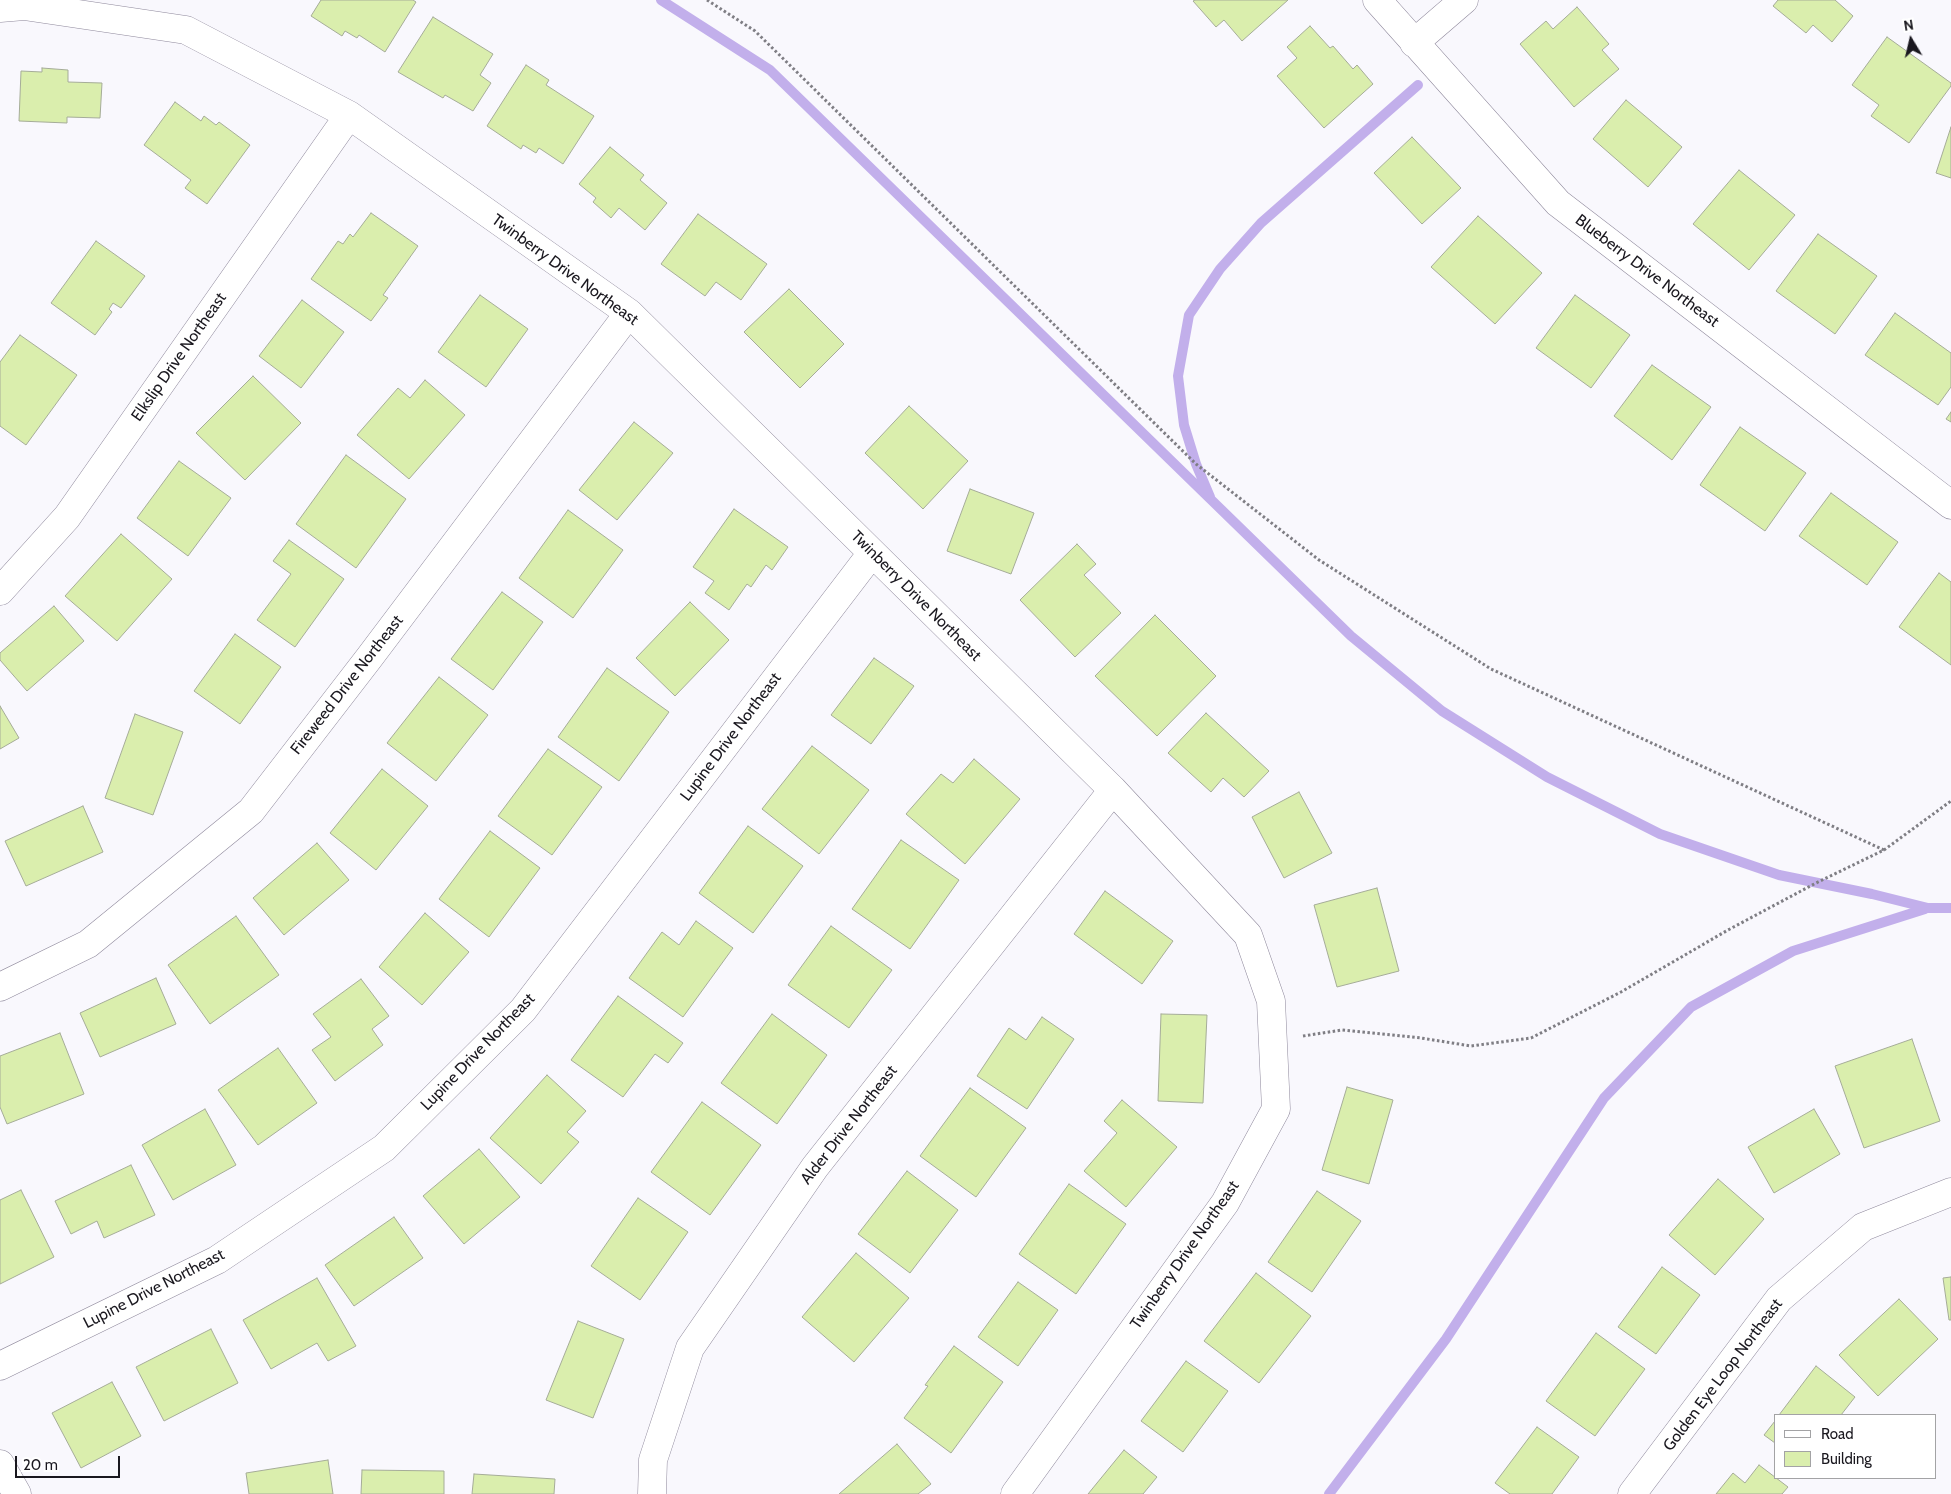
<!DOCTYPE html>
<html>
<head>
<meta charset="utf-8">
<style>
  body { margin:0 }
  #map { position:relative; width:1951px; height:1494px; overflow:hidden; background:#f9f8fd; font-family:Cabin,sans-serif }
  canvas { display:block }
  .legend { position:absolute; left:1774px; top:1414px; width:162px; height:65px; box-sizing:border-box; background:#fff; border:1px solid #a3a3a5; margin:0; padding:6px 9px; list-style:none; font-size:15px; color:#1a181f }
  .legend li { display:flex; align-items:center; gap:10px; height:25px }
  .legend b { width:25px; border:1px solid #a3a3a5 }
  .north { position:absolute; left:1886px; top:15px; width:50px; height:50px; -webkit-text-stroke:4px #fff; paint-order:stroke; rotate:351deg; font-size:14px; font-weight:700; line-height:20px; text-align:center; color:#1a181f }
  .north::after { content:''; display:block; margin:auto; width:18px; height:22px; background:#1a181f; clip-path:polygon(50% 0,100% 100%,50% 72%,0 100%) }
  .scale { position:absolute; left:15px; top:1456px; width:105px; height:22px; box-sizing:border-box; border:2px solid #1a181f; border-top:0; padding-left:6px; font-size:15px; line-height:18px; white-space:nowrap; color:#1a181f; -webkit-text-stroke:4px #fff; paint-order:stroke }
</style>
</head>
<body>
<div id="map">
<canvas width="1951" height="1494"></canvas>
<ul class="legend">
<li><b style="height:6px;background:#fff"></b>Road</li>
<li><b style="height:14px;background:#daeead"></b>Building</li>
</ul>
<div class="north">N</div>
<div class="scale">20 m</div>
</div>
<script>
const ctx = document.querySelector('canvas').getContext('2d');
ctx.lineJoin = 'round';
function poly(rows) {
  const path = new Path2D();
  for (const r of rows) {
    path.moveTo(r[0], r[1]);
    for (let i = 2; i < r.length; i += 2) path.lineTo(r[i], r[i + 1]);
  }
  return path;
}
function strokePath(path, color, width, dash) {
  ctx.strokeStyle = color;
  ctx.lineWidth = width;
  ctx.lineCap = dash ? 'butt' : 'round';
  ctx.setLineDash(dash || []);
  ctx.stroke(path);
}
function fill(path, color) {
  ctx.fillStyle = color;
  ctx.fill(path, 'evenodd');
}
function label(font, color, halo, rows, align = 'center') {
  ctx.font = font + ' Cabin,sans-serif';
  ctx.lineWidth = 5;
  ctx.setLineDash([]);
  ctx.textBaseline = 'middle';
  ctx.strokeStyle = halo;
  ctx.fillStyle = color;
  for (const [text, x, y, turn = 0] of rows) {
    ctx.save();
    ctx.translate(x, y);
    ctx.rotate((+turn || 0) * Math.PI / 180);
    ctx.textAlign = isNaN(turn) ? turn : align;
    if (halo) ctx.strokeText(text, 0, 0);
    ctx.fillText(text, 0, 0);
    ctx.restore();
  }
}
strokePath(poly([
  [661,0,770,70,1351,636,1442,711,1547,777,1660,834,1779,875,1872,894,1928,908,1951,908],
  [1210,497,1196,464,1184,425,1178,376,1189,315,1220,269,1261,223,1418,85],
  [1329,1494,1446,1339,1604,1098,1691,1007,1793,951,1925,909]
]), '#c2afeb', 10);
const building = poly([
  [321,0,413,0,416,2,385,52,359,35,357,38,345,31,342,36,311,16,321,0],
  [1195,0,1288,0,1242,41,1224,20,1216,27,1193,1,1195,0],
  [1778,0,1835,0,1853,16,1832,42,1813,25,1806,33,1773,6,1778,0],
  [1577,7,1609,44,1602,50,1619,69,1574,107,1520,44,1546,21,1553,29,1577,7],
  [433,17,493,54,480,75,491,83,473,111,445,95,443,98,398,72,433,17],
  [1310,26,1330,48,1333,46,1353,69,1357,65,1373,84,1324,128,1277,76,1297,58,1287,47,1310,26],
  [1887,37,1951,83,1951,86,1909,143,1871,116,1879,105,1852,85,1887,37],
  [526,65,549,80,546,85,594,116,563,164,539,148,536,153,523,145,521,149,487,126,526,65],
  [42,68,68,70,68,82,102,83,100,118,67,117,67,123,19,121,21,71,42,72,42,68],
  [1626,100,1682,147,1648,187,1593,139,1626,100],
  [175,102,201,121,204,116,216,125,219,122,250,145,207,204,185,188,191,180,144,145,175,102],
  [1951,127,1951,178,1936,173,1951,127],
  [1412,137,1461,188,1422,224,1374,173,1412,137],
  [610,147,644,175,640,180,667,203,645,230,619,208,611,218,593,202,596,198,579,184,610,147],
  [1739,170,1795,215,1749,270,1693,224,1739,170],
  [371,213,418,246,383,295,388,298,371,321,311,279,338,241,343,244,350,234,353,237,371,213],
  [698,214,767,264,741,300,716,282,705,296,661,264,698,214],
  [1478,216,1542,273,1495,324,1431,267,1478,216],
  [1818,234,1877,276,1835,334,1776,291,1818,234],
  [96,241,145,276,121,308,113,303,109,309,112,312,95,335,51,303,96,241],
  [789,289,844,344,800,388,744,332,789,289],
  [480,295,528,329,486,387,438,352,480,295],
  [1575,295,1630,335,1591,388,1536,348,1575,295],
  [302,300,344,332,301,388,259,356,302,300],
  [1895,313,1951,353,1951,387,1938,405,1865,355,1895,313],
  [20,335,77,375,26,445,0,426,0,362,20,335],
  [1652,365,1711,407,1672,460,1614,416,1652,365],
  [253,376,301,423,245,480,196,433,253,376],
  [425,380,465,415,409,479,357,435,398,388,410,398,425,380],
  [909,406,968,461,923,509,865,453,909,406],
  [1951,412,1951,422,1946,419,1951,412],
  [634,422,673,453,617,520,579,490,634,422],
  [1740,427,1806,473,1765,531,1700,485,1740,427],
  [346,455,406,499,356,568,296,524,346,455],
  [179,461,231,498,188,556,137,518,179,461],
  [970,489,1034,513,1011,574,947,551,970,489],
  [1831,493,1898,542,1867,585,1799,536,1831,493],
  [734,509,788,547,772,570,766,565,751,587,747,584,729,610,705,593,714,581,693,567,734,509],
  [568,510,623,550,573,618,519,578,568,510],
  [121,534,172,579,117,641,65,596,121,534],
  [289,540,344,579,295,647,257,620,291,574,273,561,289,540],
  [1077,544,1096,564,1084,575,1121,613,1075,657,1020,600,1077,544],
  [1939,573,1951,582,1951,665,1899,627,1939,573],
  [502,592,543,622,493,690,451,659,502,592],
  [690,602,729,640,675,696,636,658,690,602],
  [54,606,84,641,27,691,0,660,0,653,54,606],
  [1155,615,1216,676,1157,736,1095,676,1155,615],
  [235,634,281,667,240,724,194,691,235,634],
  [874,658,914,686,871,744,831,715,874,658],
  [607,668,669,712,619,781,558,737,607,668],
  [439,677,488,715,436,781,387,743,439,677],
  [0,706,19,738,0,749,0,706],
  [1206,713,1269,771,1244,797,1223,778,1211,792,1168,753,1206,713],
  [135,714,183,732,153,815,105,798,135,714],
  [812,746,869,790,819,854,762,809,812,746],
  [548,749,602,787,552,855,498,816,548,749],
  [974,759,1020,799,965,864,906,814,941,774,953,783,974,759],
  [382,769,428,806,376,870,330,833,382,769],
  [1299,792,1332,853,1284,878,1252,817,1299,792],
  [83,806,103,852,26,886,5,841,83,806],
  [748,826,803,866,753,933,699,893,748,826],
  [490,831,540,868,489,937,439,899,490,831],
  [901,840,959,880,910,949,852,909,901,840],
  [317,843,349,880,284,935,253,898,317,843],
  [1377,888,1399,971,1337,987,1314,905,1377,888],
  [1105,891,1173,941,1142,984,1074,934,1105,891],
  [425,913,469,952,422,1005,379,967,425,913],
  [236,916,279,975,210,1024,168,965,236,916],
  [696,921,733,948,683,1017,629,978,662,932,679,945,696,921],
  [831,926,892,970,849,1028,788,985,831,926],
  [156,978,176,1024,100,1057,80,1013,156,978],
  [361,979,389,1016,372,1029,383,1045,335,1081,312,1050,331,1037,313,1014,361,979],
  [618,996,683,1043,668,1063,655,1054,623,1097,571,1060,618,996],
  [772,1014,827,1055,777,1124,721,1083,772,1014],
  [1161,1014,1207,1015,1203,1103,1158,1101,1161,1014],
  [1042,1017,1074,1039,1027,1109,977,1076,1009,1028,1026,1040,1042,1017],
  [60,1033,84,1094,7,1124,0,1107,0,1056,60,1033],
  [1912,1039,1940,1121,1864,1148,1835,1066,1912,1039],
  [278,1048,317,1103,258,1145,218,1090,278,1048],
  [547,1075,586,1111,567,1132,579,1142,541,1184,490,1138,547,1075],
  [1347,1087,1393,1100,1369,1184,1322,1170,1347,1087],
  [970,1088,1026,1128,976,1197,920,1156,970,1088],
  [1122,1100,1177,1147,1126,1207,1084,1171,1117,1133,1104,1121,1122,1100],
  [702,1102,761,1145,710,1215,651,1172,702,1102],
  [205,1109,236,1165,173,1200,142,1145,205,1109],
  [1814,1109,1840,1154,1774,1193,1748,1147,1814,1109],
  [479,1149,520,1197,464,1244,423,1196,479,1149],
  [131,1165,155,1215,104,1238,97,1221,71,1234,55,1201,131,1165],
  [907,1171,958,1210,910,1273,858,1234,907,1171],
  [1718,1179,1764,1219,1715,1275,1669,1235,1718,1179],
  [1069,1184,1126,1224,1076,1294,1019,1254,1069,1184],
  [21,1190,54,1257,0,1284,0,1200,21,1190],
  [1317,1191,1361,1221,1312,1292,1268,1262,1317,1191],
  [638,1198,688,1232,640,1300,591,1266,638,1198],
  [394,1217,423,1258,354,1306,325,1265,394,1217],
  [856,1253,909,1298,854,1362,802,1317,856,1253],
  [1662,1267,1700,1295,1656,1354,1618,1327,1662,1267],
  [1256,1273,1311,1316,1259,1383,1204,1341,1256,1273],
  [1951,1277,1951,1320,1949,1320,1943,1278,1951,1277],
  [317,1278,356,1346,328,1361,317,1343,271,1369,243,1320,317,1278],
  [1018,1282,1058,1310,1018,1366,978,1337,1018,1282],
  [1899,1299,1938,1339,1878,1396,1839,1355,1899,1299],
  [578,1321,624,1339,593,1418,546,1400,578,1321],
  [211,1329,238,1383,164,1421,136,1367,211,1329],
  [1596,1333,1645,1369,1595,1436,1546,1401,1596,1333],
  [954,1346,1003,1382,951,1453,904,1418,928,1386,925,1385,954,1346],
  [1186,1361,1228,1391,1183,1452,1141,1421,1186,1361],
  [1816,1366,1855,1397,1841,1415,1779,1415,1816,1366],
  [112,1382,141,1436,81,1468,52,1413,112,1382],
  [1775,1421,1775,1443,1764,1435,1775,1421],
  [1537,1427,1579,1457,1552,1494,1510,1494,1495,1483,1537,1427],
  [897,1444,931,1484,918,1494,839,1494,897,1444],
  [1124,1450,1157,1477,1143,1494,1088,1494,1124,1450],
  [328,1460,333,1494,249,1494,246,1473,328,1460],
  [1759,1465,1788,1487,1782,1494,1716,1494,1733,1473,1745,1483,1759,1465],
  [362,1470,444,1471,444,1494,361,1494,362,1470],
  [474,1474,555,1479,554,1494,472,1494,474,1474]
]);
fill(building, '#daeead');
strokePath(building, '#a5ac98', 1);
const minor = poly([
  [1377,0,1558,203,1951,505],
  [0,8,24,6,186,30,349,115,629,313,1113,790,1248,935,1271,1001,1276,1109,1225,1203,1015,1494],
  [1414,43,1464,0],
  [0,591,67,517,349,115],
  [0,987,88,944,251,811,369,658,629,313],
  [0,1366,217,1260,384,1148,523,1010,872,553],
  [0,1464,17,1494],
  [652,1494,653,1460,690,1348,815,1167,1113,790],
  [1632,1494,1779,1299,1863,1227,1951,1192]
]);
strokePath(minor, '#8f899c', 29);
strokePath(poly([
  [707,0,755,31,1196,464,1319,560,1491,669,1884,850],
  [1303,1036,1342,1030,1421,1038,1471,1046,1531,1038,1621,992,1728,930,1816,883,1884,850,1951,801]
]), '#7f7e84', 3, [2.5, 2.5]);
strokePath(minor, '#fff', 28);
label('16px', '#1a181f', '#fff', [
  ["Twinberry Drive Northeast",565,270,36],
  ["Blueberry Drive Northeast",1647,271,37],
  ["Elkslip Drive Northeast",179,357,-55],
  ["Twinberry Drive Northeast",916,596,45],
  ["Fireweed Drive Northeast",347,685,-52],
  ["Lupine Drive Northeast",731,737,-53],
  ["Lupine Drive Northeast",478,1052,-46],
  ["Alder Drive Northeast",849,1125,-52],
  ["Twinberry Drive Northeast",1185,1255,-55],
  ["Lupine Drive Northeast",154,1289,-27],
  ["Golden Eye Loop Northeast",1723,1375,-53]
]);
</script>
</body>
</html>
